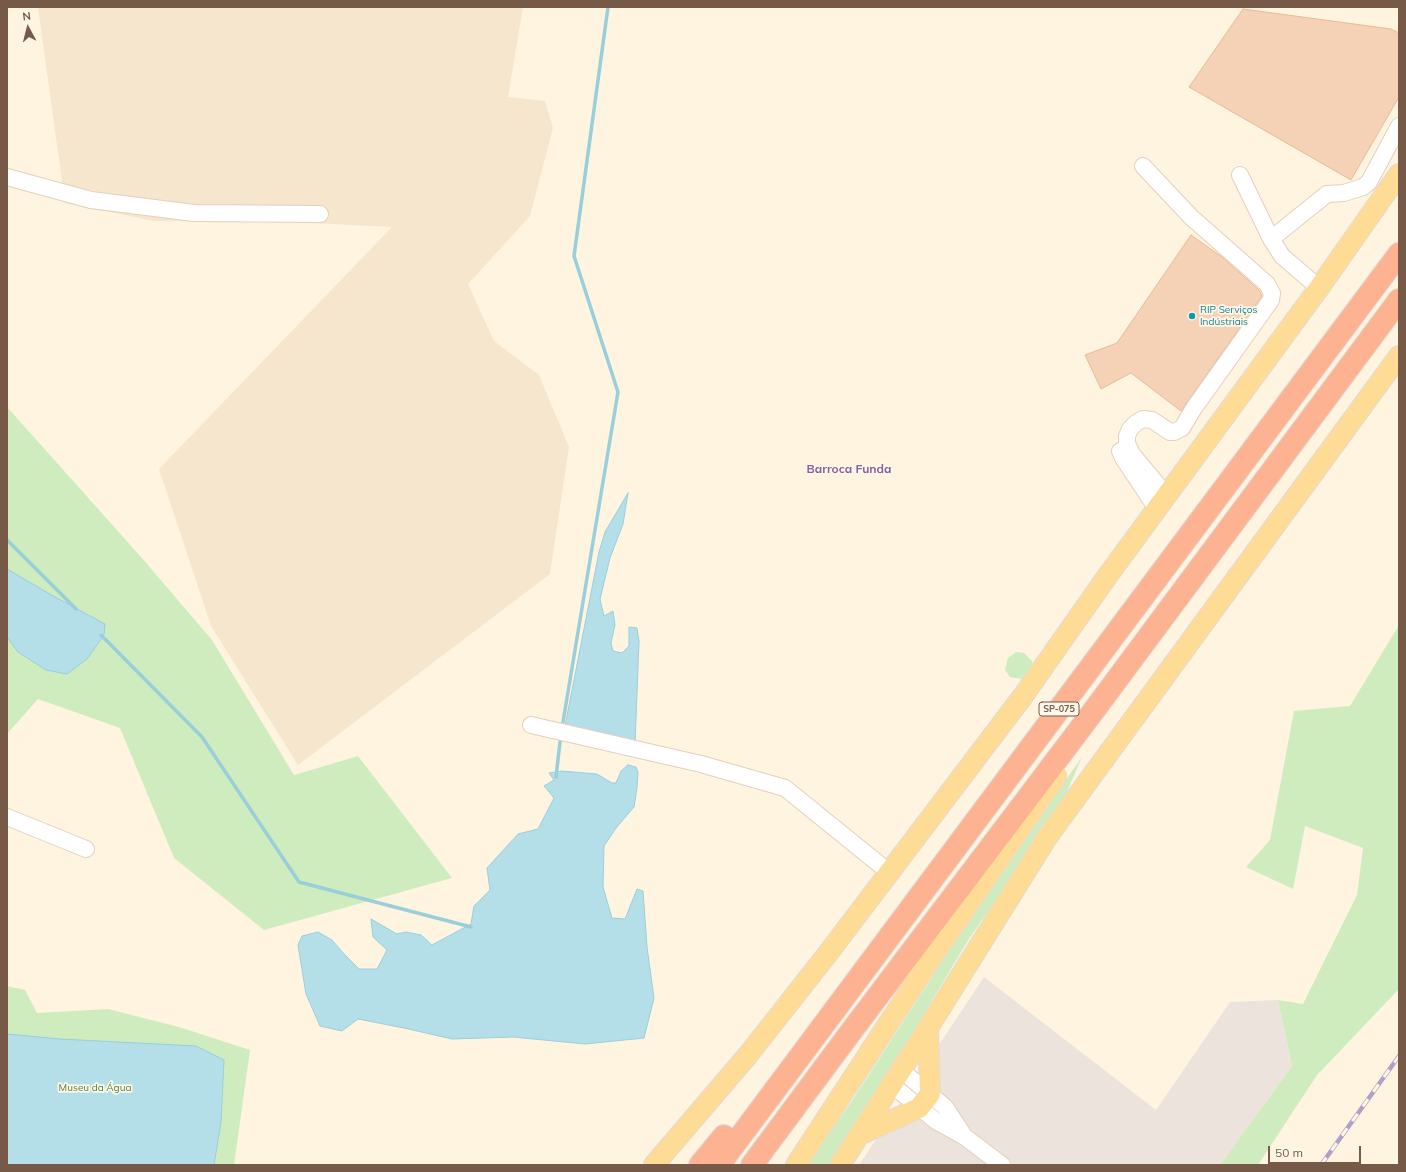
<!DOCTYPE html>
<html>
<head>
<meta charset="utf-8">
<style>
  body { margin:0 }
  #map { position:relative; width:1406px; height:1172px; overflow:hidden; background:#fef4e0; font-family:Mulish,sans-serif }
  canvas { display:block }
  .frame { position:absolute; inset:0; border:8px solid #765946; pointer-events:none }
  .north { position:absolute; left:8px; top:8px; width:40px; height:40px; -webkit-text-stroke:3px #fff7e8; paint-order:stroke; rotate:353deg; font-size:11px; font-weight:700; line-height:16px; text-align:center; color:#765946 }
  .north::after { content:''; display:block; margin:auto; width:14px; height:18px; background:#765946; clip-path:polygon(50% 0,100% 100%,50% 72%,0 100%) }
  .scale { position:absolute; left:1268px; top:1146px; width:93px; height:18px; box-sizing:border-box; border:2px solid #765946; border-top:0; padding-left:5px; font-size:12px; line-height:14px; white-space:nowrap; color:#765946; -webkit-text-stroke:3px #fff7e8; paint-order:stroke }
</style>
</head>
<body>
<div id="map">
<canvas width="1406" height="1172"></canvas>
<div class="frame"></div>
<div class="north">N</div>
<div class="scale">50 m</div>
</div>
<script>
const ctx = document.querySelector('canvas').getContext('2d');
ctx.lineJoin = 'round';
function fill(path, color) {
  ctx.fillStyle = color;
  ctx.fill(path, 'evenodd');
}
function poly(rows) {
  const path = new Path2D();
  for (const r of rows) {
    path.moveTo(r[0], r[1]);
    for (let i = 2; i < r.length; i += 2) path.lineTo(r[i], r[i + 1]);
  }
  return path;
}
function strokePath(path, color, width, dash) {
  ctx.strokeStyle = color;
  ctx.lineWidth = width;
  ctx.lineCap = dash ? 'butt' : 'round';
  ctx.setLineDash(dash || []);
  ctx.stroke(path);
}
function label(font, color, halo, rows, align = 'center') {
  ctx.font = font + ' Mulish,sans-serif';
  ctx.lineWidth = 3.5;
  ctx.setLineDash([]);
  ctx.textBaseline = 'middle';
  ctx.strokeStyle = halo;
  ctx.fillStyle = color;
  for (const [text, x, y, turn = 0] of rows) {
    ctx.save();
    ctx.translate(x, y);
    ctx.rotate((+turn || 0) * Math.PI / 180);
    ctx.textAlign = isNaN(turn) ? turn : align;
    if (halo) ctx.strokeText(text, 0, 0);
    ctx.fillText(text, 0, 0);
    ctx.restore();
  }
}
fill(poly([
  [38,7,523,7,508,97,545,101,553,128,530,216,468,284,494,341,539,375,569,447,550,574,298,765,211,626,159,469,392,227,289,222,154,221,65,203]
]), '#f6e6ce');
fill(poly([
  [984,977,1156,1110,1230,1002,1278,1000,1292,1066,1220,1165,859,1165]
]), '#ece4dc');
fill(poly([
  [7,407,141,557,212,640,294,775,358,756,452,878,264,930,174,858,120,728,38,699,7,734],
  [1399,625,1399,989,1317,1075,1258,1165,1220,1165,1292,1066,1278,1000,1303,1004,1357,895,1363,848,1305,826,1293,889,1246,867,1270,840,1294,711,1350,706],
  [1016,652,1024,653,1032,661,1034,667,1024,678,1021,679,1010,677,1005,670,1008,658],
  [1082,757,1062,803,969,939,850,1136,830,1165,808,1165,853,1099,1003,868],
  [7,986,25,990,37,1013,108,1009,179,1027,250,1050,234,1165,7,1165]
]), '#cfecbe');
const water = poly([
  [628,493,623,524,610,558,600,599,604,616,613,611,615,625,611,643,613,651,622,653,629,646,629,627,637,628,639,641,635,744,565,726,599,552,605,532,628,493],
  [7,569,55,597,105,624,104,635,87,659,67,674,46,670,18,652,7,637,7,569],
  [628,765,636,767,638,772,637,788,634,807,616,828,604,846,603,887,612,918,625,919,637,889,643,891,647,947,654,998,644,1038,585,1044,513,1037,452,1039,404,1028,358,1019,342,1031,320,1026,306,994,298,945,302,936,318,932,332,940,344,954,359,969,377,969,387,950,373,937,371,919,397,934,406,932,421,935,432,945,471,924,474,906,490,890,487,868,518,834,538,829,554,798,544,786,554,780,549,773,562,771,597,774,612,783,616,783,621,771,628,765],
  [7,1034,60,1039,196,1046,224,1060,221,1122,214,1165,7,1165,7,1034]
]);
fill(water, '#b4dfe9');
strokePath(water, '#99cedb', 1);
strokePath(poly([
  [7,540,76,609],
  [101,635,202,737,299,882,471,927],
  [563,722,618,392,574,256,608,7],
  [556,777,560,742]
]), '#99cedb', 3.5);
const building = poly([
  [1243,9,1391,29,1399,33,1399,97,1351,180,1189,87,1243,9],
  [1191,235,1222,257,1259,290,1262,296,1181,411,1131,373,1101,389,1085,355,1117,343,1191,235]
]);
fill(building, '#f5d2b6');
strokePath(building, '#e9b995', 1);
const minor = poly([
  [1143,166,1191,217,1267,284,1272,293,1271,300,1194,408,1182,428,1174,432,1170,432,1152,420,1143,419,1136,423,1130,429,1127,436,1127,443,1132,454,1167,496],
  [1240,175,1271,239,1282,256,1319,288],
  [7,177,91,200,194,213,320,214],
  [1271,239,1327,194,1344,193,1363,187,1369,182,1399,126],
  [1120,451,1123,458,1157,509],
  [531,725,701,764,785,788,890,873],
  [7,817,86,849],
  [901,1070,945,1107,964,1136],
  [892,1085,936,1121,965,1137,1002,1165]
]);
const major = poly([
  [859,1135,919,1108,930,1094,928,1028],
  [654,1165,748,1055,829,952,1023,696,1106,578,1319,288,1399,174],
  [796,1165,926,966,1056,776],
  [840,1165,928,1028,1048,836,1399,356]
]);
const highway = poly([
  [700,1165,724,1136],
  [719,1165,1399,254],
  [752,1165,850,1033,1092,713,1399,300]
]);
strokePath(minor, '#e3d0bc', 18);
strokePath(major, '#e1dad6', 22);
strokePath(highway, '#e1dad6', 24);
strokePath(minor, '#fff', 16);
strokePath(major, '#ffdc96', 20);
strokePath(highway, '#fdb392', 22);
const rail = poly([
  [1321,1165,1399,1056]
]);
strokePath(rail, '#b69fc7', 4.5);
strokePath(rail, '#fff7e8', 3, [9]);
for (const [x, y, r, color] of [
  [1192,316,4,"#0f9aa8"]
]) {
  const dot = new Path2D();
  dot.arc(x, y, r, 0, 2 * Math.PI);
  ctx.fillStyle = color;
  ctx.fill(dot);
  strokePath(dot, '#fff7e8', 1.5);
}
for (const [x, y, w] of [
  [1059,709,40]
]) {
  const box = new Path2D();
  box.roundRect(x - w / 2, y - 7, w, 14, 3);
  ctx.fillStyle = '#fff7e8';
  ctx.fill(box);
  strokePath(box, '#765946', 1);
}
label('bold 9px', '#765946', null, [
  ["SP-075",1059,709]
]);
label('10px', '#0d838f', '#fff7e8', [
  ["RIP Serviços",1200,310],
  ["Indústriais",1200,322]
], 'left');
label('10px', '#4d7e3d', '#fff7e8', [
  ["Museu da Água",95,1088]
]);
label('bold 12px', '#8a609b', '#fff7e8', [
  ["Barroca Funda",849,469]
]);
</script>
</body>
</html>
